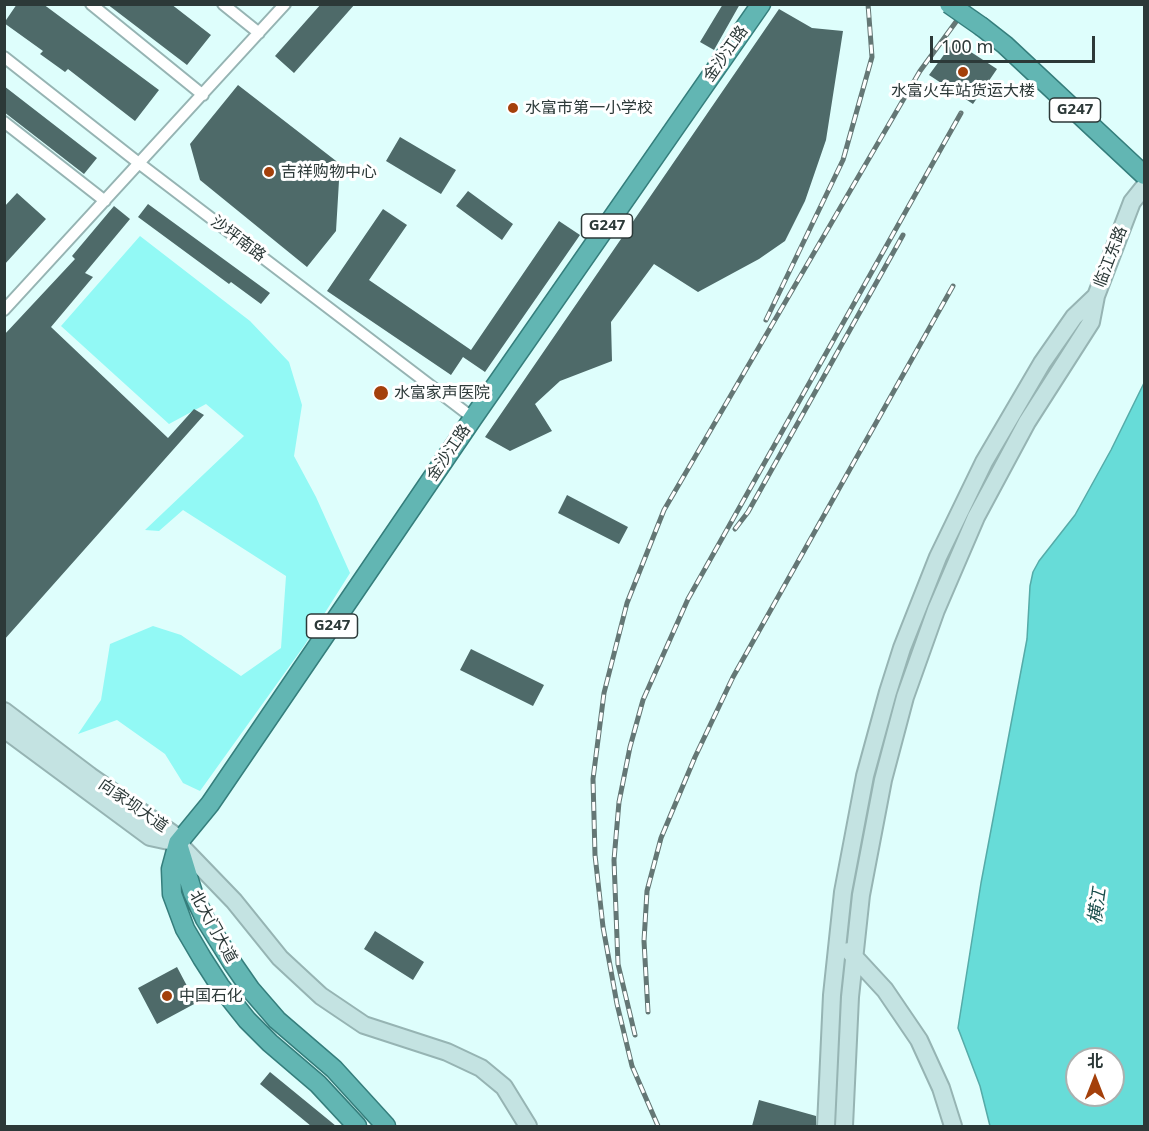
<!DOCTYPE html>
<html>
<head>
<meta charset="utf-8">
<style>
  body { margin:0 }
  #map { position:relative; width:1149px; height:1131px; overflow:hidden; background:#defefc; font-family:"Noto Sans","Noto Sans SC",sans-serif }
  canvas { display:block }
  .frame { position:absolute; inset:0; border:6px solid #2c3938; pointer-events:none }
  .north { position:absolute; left:1065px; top:1047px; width:60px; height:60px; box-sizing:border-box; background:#fff; border:2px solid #abb0af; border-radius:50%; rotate:0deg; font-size:16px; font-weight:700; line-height:24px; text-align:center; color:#2c3938 }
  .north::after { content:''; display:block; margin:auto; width:21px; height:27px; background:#a4400b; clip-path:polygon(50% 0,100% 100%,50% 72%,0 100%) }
  .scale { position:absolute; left:930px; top:36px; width:165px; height:27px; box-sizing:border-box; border:3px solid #2c3938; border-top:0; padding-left:8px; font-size:18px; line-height:21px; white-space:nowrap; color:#2c3938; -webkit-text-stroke:4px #fff; paint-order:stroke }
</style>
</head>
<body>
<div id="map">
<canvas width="1149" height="1131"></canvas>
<div class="frame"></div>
<div class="north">北</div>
<div class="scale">100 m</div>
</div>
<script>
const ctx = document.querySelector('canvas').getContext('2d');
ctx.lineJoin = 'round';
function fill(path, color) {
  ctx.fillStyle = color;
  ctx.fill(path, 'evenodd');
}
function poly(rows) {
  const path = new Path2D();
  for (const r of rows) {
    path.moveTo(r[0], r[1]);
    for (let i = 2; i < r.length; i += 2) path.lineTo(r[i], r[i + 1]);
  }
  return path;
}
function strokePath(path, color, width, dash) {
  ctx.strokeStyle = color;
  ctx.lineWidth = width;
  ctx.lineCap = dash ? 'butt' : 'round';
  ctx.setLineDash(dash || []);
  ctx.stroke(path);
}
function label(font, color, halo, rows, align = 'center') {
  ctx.font = font + ' "Noto Sans","Noto Sans SC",sans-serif';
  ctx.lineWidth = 6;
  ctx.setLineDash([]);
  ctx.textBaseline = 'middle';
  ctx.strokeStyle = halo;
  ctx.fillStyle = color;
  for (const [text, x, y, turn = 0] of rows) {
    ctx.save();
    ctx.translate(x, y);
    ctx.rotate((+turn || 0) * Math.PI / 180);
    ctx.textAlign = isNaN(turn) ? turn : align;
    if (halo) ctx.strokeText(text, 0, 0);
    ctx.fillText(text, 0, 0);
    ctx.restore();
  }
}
fill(poly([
  [140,236,250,321,289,362,302,405,294,456,316,497,350,573,304,646,200,791,183,783,165,754,117,720,78,734,101,700,110,644,153,626,181,635,241,676,281,648,286,576,183,510,159,531,145,530,244,436,206,404,169,424,61,326]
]), '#92f9f5');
const water = poly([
  [1144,383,1144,1126,990,1126,980,1086,958,1028,981,883,1027,639,1030,586,1033,572,1039,561,1075,515,1111,450,1144,383],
  [1077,1059,1113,1059,1113,1095,1077,1095,1077,1059]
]);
fill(water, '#67dcd8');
strokePath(water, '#55aba8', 1.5);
fill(poly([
  [17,4,43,4,159,90,135,121,68,69,65,72,40,54,43,51,4,23],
  [107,4,171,4,211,35,187,65],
  [321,4,355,4,294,73,275,56],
  [723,4,740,4,714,50,700,42],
  [779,9,812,28,843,31,826,140,805,201,785,241,759,259,698,292,654,264,611,322,612,361,560,381,535,404,552,431,510,451,485,437],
  [954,41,997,69,973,104,929,75],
  [238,85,340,164,336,231,307,267,200,180,190,144],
  [4,86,97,158,84,174,4,112],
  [400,137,456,170,441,194,386,161],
  [468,191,513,224,502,240,456,206],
  [17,193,46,219,4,265,4,207],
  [148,204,270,293,261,304,231,282,229,284,138,217],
  [114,206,130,219,85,273,93,277,51,327,168,438,194,409,204,415,4,640,4,335,75,259,72,256],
  [383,209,407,225,369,280,471,350,559,221,580,235,485,372,463,357,451,375,327,291],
  [567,495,628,527,619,544,558,513],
  [471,649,544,685,533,706,460,670],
  [375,931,424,962,413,980,364,949],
  [177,967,196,1003,157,1024,138,988],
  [270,1072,336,1126,311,1126,260,1084],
  [759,1100,816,1116,816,1126,752,1126]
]), '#4e6a69');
const minor = poly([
  [91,4,203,95],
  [223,4,259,33],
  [4,57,140,164,473,418],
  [4,122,105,201],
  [4,310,285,4]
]);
const secondary = poly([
  [4,711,90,776,173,834,178,843,234,901,280,958,321,996,364,1025,447,1052,481,1068,504,1087,528,1126],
  [4,729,150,837,178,843],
  [849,951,885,990,919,1040,941,1088,953,1126],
  [826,1126,832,995,843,892,865,776,888,692,902,648,938,557,984,462,1042,363,1074,317,1096,296],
  [844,1126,850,997,861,895,883,780,905,697,936,610,976,517,1027,422,1091,322,1096,296,1132,202,1144,187]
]);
const trunk = poly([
  [982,27,1005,45,1144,175],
  [178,844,193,893,205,919,233,964,251,990,277,1020,334,1069,386,1126],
  [357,1126,318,1084,270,1043,247,1020,220,986,202,958,185,929,172,894,171,869,178,843,210,804,473,418,761,4]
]);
strokePath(minor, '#96b4b3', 14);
strokePath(secondary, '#96b4b3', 20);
strokePath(trunk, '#357e7c', 21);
strokePath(minor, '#fff', 10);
strokePath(secondary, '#c4e3e2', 16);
strokePath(trunk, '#62b6b3', 18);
const rail = poly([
  [766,320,843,160,872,57,868,4],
  [735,529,748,512,903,235],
  [648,1012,644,941,647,891,661,838,695,757,733,677,953,286],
  [635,1035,618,964,614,860,619,802,630,747,643,700,688,599,961,113],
  [658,1126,632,1066,617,1004,603,927,595,855,593,779,604,693,627,603,664,510,920,71,969,4]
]);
strokePath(rail, '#647775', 5);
strokePath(rail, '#fff', 3, [9]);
const trunkBridge = poly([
  [949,4,982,27]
]);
strokePath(trunkBridge, '#357e7c', 21, []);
strokePath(trunkBridge, '#62b6b3', 18);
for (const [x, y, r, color] of [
  [963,72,6,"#a4400b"],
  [513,108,6,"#a4400b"],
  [269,172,6,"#a4400b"],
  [381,393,8,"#a4400b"],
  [167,996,6,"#a4400b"]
]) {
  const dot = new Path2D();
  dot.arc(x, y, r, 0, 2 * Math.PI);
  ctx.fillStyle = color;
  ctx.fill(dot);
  strokePath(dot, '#fff', 2);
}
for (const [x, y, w] of [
  [1075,110,51],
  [607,226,51],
  [332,626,51]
]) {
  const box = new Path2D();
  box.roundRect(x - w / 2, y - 12, w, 24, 4.5);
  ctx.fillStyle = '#fff';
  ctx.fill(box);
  strokePath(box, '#2c3938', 1.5);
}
label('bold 15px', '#2c3938', null, [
  ["G247",1075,110],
  ["G247",607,226],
  ["G247",332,626]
]);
label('16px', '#2c3938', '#fff', [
  ["金沙江路",726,54,-55],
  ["沙坪南路",238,239,37],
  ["临江东路",1111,257,-69],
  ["金沙江路",449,453,-56],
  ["向家坝大道",133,806,35],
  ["北大门大道",213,927,61]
]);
label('16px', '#2c3938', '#fff', [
  ["水富火车站货运大楼",963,91,"center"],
  ["水富市第一小学校",525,108],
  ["吉祥购物中心",281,172],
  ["水富家声医院",394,393],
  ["中国石化",179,996]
], 'left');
label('italic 18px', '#1a4e4c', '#fff', [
  ["横江",1098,906,-82]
]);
</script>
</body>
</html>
